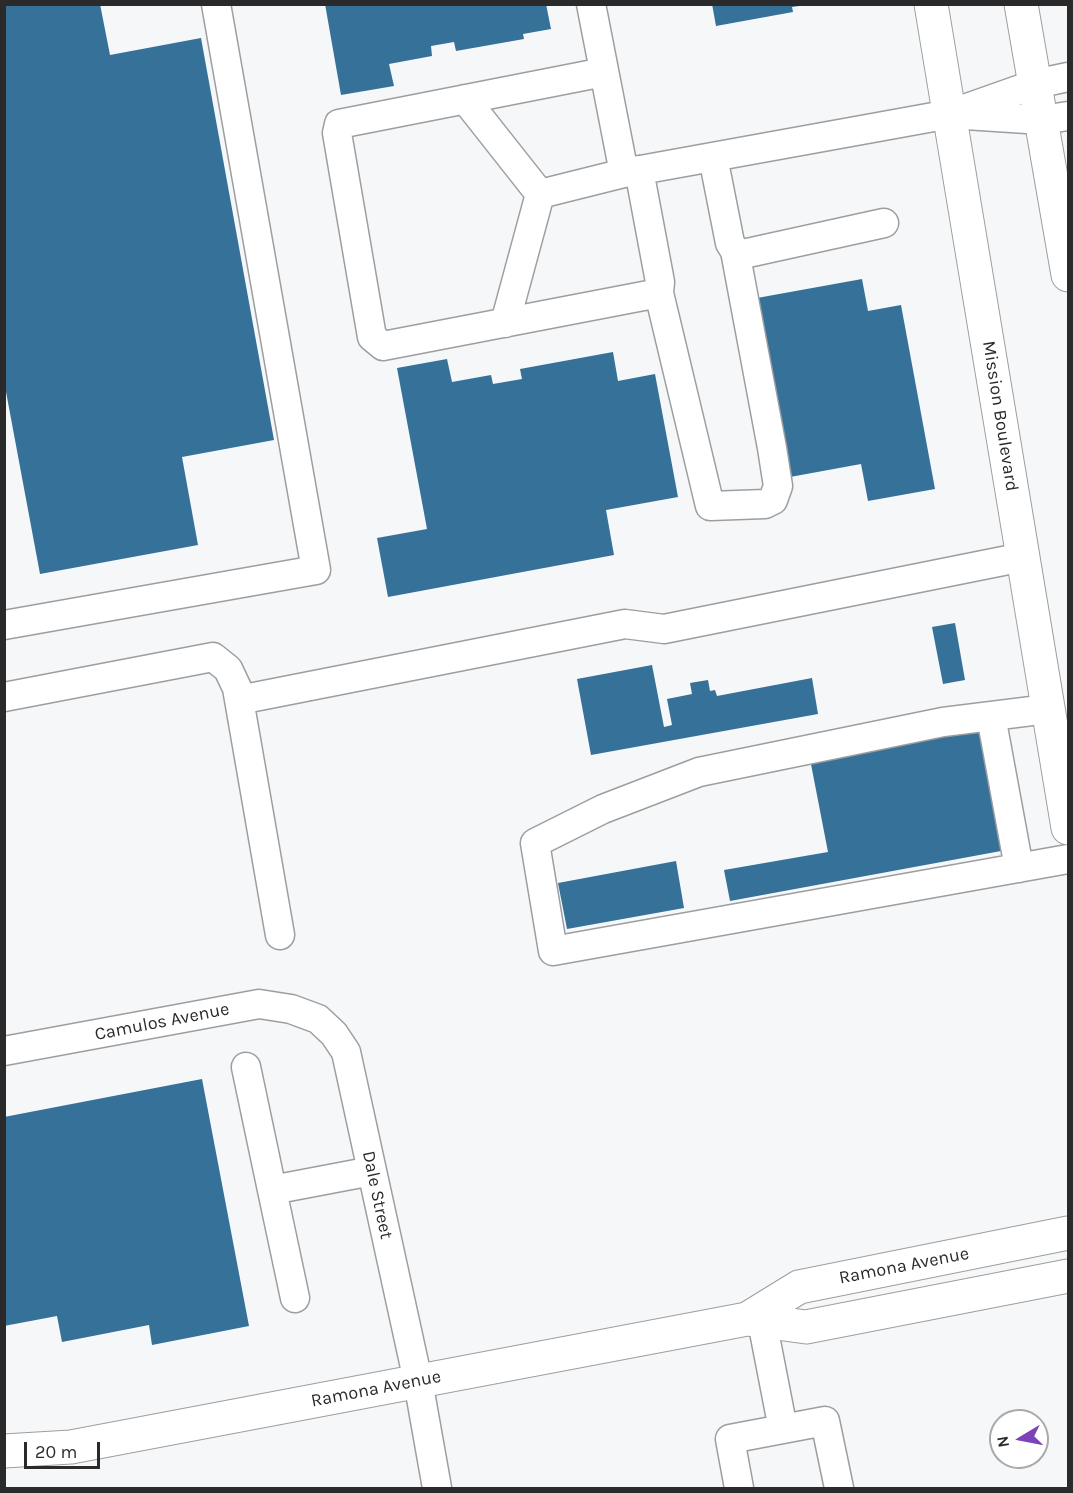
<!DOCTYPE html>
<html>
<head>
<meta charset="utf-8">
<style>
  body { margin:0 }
  #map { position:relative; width:1073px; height:1493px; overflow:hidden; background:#f5f7f8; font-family:Karla,sans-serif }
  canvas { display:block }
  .frame { position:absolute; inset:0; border:6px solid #2a2a2b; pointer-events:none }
  .north { position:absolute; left:989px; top:1409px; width:60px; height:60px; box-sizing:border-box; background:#fff; border:2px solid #aaa; border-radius:50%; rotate:260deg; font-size:16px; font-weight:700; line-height:24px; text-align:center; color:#2a2a2b }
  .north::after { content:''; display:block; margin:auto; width:21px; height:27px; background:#7b42b9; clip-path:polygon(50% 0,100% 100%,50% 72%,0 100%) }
  .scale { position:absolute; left:24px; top:1442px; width:76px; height:27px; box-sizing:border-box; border:3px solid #2a2a2b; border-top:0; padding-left:8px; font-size:18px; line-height:21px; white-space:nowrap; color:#2a2a2b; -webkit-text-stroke:4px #fff; paint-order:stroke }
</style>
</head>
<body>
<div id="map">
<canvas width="1073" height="1493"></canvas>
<div class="frame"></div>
<div class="north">N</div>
<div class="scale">20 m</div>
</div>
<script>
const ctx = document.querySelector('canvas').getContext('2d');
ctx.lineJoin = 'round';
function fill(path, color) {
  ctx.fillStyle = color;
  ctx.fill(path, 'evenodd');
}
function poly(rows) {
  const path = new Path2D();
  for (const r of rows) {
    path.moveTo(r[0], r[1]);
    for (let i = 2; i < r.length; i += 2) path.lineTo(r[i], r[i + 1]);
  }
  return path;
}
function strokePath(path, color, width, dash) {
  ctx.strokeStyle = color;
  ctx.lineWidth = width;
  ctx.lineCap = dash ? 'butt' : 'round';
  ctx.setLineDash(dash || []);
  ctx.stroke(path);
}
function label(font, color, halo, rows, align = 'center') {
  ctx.font = font + ' Karla,sans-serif';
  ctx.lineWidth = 6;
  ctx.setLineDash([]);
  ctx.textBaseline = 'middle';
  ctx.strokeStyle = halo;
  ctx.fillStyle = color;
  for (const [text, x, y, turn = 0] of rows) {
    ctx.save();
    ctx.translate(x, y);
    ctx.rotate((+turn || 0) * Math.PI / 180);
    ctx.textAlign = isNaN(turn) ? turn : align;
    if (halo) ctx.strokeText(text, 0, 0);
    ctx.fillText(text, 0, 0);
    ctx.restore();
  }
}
fill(poly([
  [4,4,100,4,110,55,201,38,274,440,182,457,198,545,40,574,4,381],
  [325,4,546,4,551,29,523,34,524,39,456,51,454,42,431,46,432,56,389,64,394,86,341,95],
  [712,4,799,4,799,6,792,7,793,12,716,26],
  [862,279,868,311,901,305,935,489,868,501,861,464,790,477,757,298],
  [613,352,618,381,655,374,678,497,606,510,614,555,388,597,377,538,427,529,397,368,447,359,452,382,491,375,493,384,522,379,520,369],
  [955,623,965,680,943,684,932,627],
  [652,665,664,727,672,725,667,699,692,694,690,683,708,680,710,691,715,690,717,696,812,678,818,714,591,755,577,679],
  [979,728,1001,851,730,901,724,870,828,852,810,759],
  [676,861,684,908,567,929,558,883],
  [202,1079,249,1326,152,1345,149,1325,62,1342,57,1316,4,1326,4,1117]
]), '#367199');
const minor = poly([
  [591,4,624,173],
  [604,72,339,124,337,133,372,337,383,346,659,293,660,282,639,170],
  [1068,77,1035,84,950,114,1042,120,1068,116],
  [465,99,540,194],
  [713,157,730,243,735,251,743,254,884,223],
  [540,194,624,173,950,114],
  [659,293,710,506,765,504,773,500,778,486,772,448,735,251],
  [505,323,540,194],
  [4,625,316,570,216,4],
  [4,697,213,657,228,669,237,688,280,935],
  [239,700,625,624,664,629,1023,557],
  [1048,709,943,722,699,772,603,809,535,843,553,951,1068,859],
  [991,716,1019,868],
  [4,1051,259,1004,291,1009,318,1019,334,1034,346,1052,418,1381,437,1488],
  [246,1067,272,1190,372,1171],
  [272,1190,295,1298],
  [762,1321,783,1429],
  [739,1488,730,1439,825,1421,839,1488]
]);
const major = poly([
  [931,4,1068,828],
  [1021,4,1068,275],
  [747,1319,799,1287,1068,1233],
  [4,1451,71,1447,747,1319,806,1327,1068,1276]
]);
strokePath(minor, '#9d9ea0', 31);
strokePath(major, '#9d9ea0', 35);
strokePath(minor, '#fff', 28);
strokePath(major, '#fff', 33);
label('18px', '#2a2a2b', '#fff', [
  ["Mission Boulevard",1000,416,81],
  ["Camulos Avenue",162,1022,-11],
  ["Dale Street",377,1195,78],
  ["Ramona Avenue",904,1266,-11],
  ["Ramona Avenue",376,1389,-11]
]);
</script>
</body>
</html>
